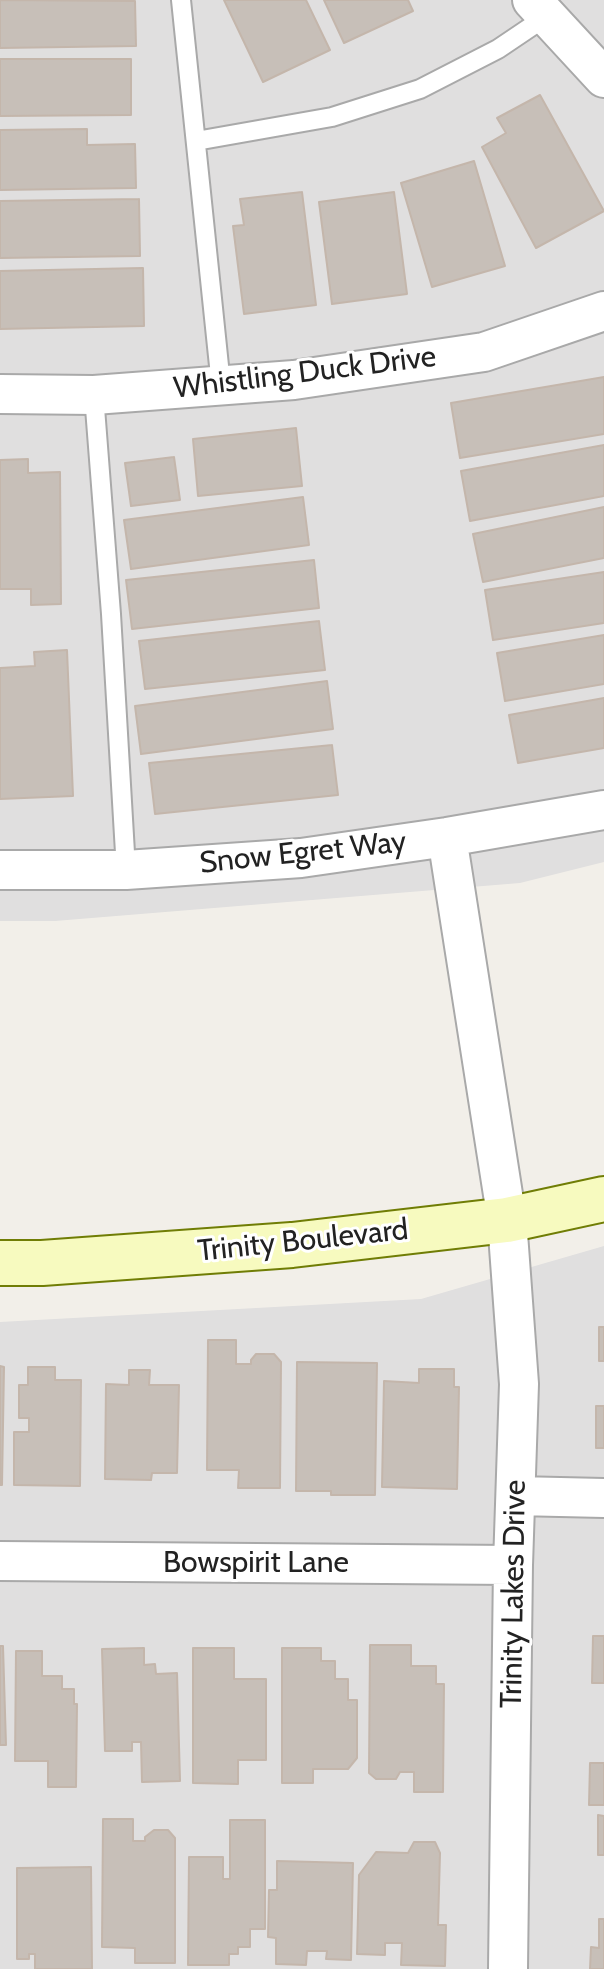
<!DOCTYPE html>
<html>
<head>
<meta charset="utf-8">
<style>
  body { margin:0 }
  canvas { display:block; background:#f2efe9 }
</style>
</head>
<body>
<canvas width="604" height="1969"></canvas>
<script>
const ctx = document.querySelector('canvas').getContext('2d');
ctx.lineJoin = 'round';
function fill(path, color) {
  ctx.fillStyle = color;
  ctx.fill(path, 'evenodd');
}
function poly(rows) {
  const path = new Path2D();
  for (const r of rows) {
    path.moveTo(r[0], r[1]);
    for (let i = 2; i < r.length; i += 2) path.lineTo(r[i], r[i + 1]);
  }
  return path;
}
function strokePath(path, color, width, dash) {
  ctx.strokeStyle = color;
  ctx.lineWidth = width;
  ctx.lineCap = dash ? 'butt' : 'round';
  ctx.setLineDash(dash || []);
  ctx.stroke(path);
}
function label(font, color, halo, rows, align = 'center') {
  ctx.font = font + ' Cabin,sans-serif';
  ctx.lineWidth = 6;
  ctx.setLineDash([]);
  ctx.textBaseline = 'middle';
  ctx.strokeStyle = halo;
  ctx.fillStyle = color;
  for (const [text, x, y, turn = 0] of rows) {
    ctx.save();
    ctx.translate(x, y);
    ctx.rotate((+turn || 0) * Math.PI / 180);
    ctx.textAlign = isNaN(turn) ? turn : align;
    if (halo) ctx.strokeText(text, 0, 0);
    ctx.fillText(text, 0, 0);
    ctx.restore();
  }
}
fill(poly([
  [0,0,604,0,604,862,520,883,55,921,0,921],
  [604,1246,604,1969,0,1969,0,1322,421,1299]
]), '#e0dfdf');
const building = poly([
  [0,0,135,1,136,46,0,48,0,0],
  [224,0,306,0,330,50,263,82,224,0],
  [324,0,408,0,413,11,344,43,324,0],
  [0,59,131,59,131,115,0,116,0,59],
  [540,95,604,211,536,248,482,147,506,133,497,118,540,95],
  [87,129,87,145,135,144,136,188,0,190,0,130,87,129],
  [474,161,505,266,432,287,401,183,474,161],
  [302,192,316,305,244,314,233,226,244,225,240,199,302,192],
  [394,192,407,294,332,304,319,202,394,192],
  [139,199,140,256,0,258,0,201,139,199],
  [143,268,144,326,0,329,0,271,143,268],
  [604,377,604,434,460,458,451,403,604,377],
  [296,428,302,486,198,496,193,439,296,428],
  [604,445,604,496,470,521,461,471,604,445],
  [174,457,180,500,131,506,125,463,174,457],
  [28,459,28,473,60,472,61,604,31,605,31,589,0,589,0,460,28,459],
  [303,497,309,545,131,569,124,520,303,497],
  [604,507,604,558,483,582,473,534,604,507],
  [314,560,319,608,132,629,126,580,314,560],
  [604,572,604,623,493,640,485,590,604,572],
  [319,621,325,670,145,689,139,641,319,621],
  [604,635,604,684,505,701,497,653,604,635],
  [67,650,73,796,0,799,0,668,35,666,34,652,67,650],
  [327,681,333,729,141,754,135,706,327,681],
  [604,698,604,748,518,763,509,715,604,698],
  [332,745,338,795,155,814,149,763,332,745],
  [599,1327,604,1327,604,1361,599,1361,599,1327],
  [208,1340,236,1340,236,1364,251,1364,251,1360,256,1354,274,1354,281,1362,280,1488,238,1488,239,1470,207,1470,208,1340],
  [297,1362,377,1363,375,1495,331,1495,331,1491,296,1491,297,1362],
  [0,1366,4,1367,2,1485,0,1485,0,1366],
  [28,1367,55,1367,55,1380,81,1380,80,1486,14,1485,14,1432,29,1432,29,1418,19,1418,19,1385,28,1385,28,1367],
  [419,1369,454,1369,454,1387,459,1387,457,1489,382,1487,384,1381,419,1383,419,1369],
  [129,1370,150,1370,149,1385,179,1385,177,1473,152,1473,151,1480,105,1479,106,1384,129,1385,129,1370],
  [596,1406,604,1406,604,1448,596,1448,596,1406],
  [593,1636,604,1636,604,1683,592,1683,593,1636],
  [370,1645,411,1645,411,1666,436,1666,436,1684,444,1684,443,1792,414,1792,414,1772,400,1772,396,1779,376,1779,369,1773,370,1645],
  [0,1646,3,1646,6,1745,0,1745,0,1646],
  [144,1648,144,1665,155,1664,156,1674,177,1673,180,1781,142,1782,141,1742,132,1742,132,1751,105,1751,102,1649,144,1648],
  [193,1648,234,1648,234,1679,266,1679,266,1760,238,1760,238,1784,193,1783,193,1648],
  [282,1648,321,1648,321,1661,335,1661,335,1679,348,1679,348,1700,357,1700,357,1758,348,1769,313,1769,313,1783,282,1783,282,1648],
  [16,1651,42,1651,42,1676,62,1676,62,1689,74,1689,74,1704,77,1704,76,1787,48,1787,48,1761,15,1761,16,1651],
  [590,1763,604,1763,604,1805,589,1805,590,1763],
  [598,1815,604,1816,604,1855,598,1855,598,1815],
  [103,1819,133,1819,133,1841,145,1841,145,1837,154,1830,168,1830,175,1838,175,1963,135,1963,135,1948,102,1947,103,1819],
  [230,1820,265,1820,265,1929,250,1929,250,1947,238,1947,238,1954,229,1954,229,1965,188,1965,189,1857,223,1857,223,1879,230,1879,230,1820],
  [414,1842,435,1842,440,1853,438,1925,446,1925,445,1966,401,1965,402,1943,385,1943,385,1955,357,1954,359,1875,376,1852,408,1853,414,1842],
  [277,1861,353,1863,351,1960,326,1959,327,1951,307,1951,306,1965,276,1964,276,1938,268,1937,269,1890,277,1890,277,1861],
  [91,1867,92,1969,35,1969,35,1954,29,1954,29,1959,17,1959,17,1868,91,1867],
  [599,1919,604,1919,604,1969,590,1969,591,1947,599,1948,599,1919]
]);
fill(building, '#c7bfb8');
strokePath(building, '#c4b6ab', 2);
const lane = poly([
  [181,0,221,385],
  [196,141,332,117,420,89,498,49,547,16],
  [94,395,111,614,126,870]
]);
const street = poly([
  [532,0,604,78],
  [0,394,94,395,294,380,484,352,604,311],
  [447,837,507,1220,519,1384,513,1565,508,1969],
  [0,870,126,870,301,858,447,837,604,810],
  [516,1496,604,1498],
  [0,1561,513,1565]
]);
const secondary = poly([
  [0,1263,42,1263,292,1245,507,1220,604,1199]
]);
strokePath(lane, '#a9a9a9', 22);
strokePath(street, '#a9a9a9', 42);
strokePath(secondary, '#707d05', 48);
strokePath(lane, '#fff', 18);
strokePath(street, '#fff', 38);
strokePath(secondary, '#f7fabf', 44);
label('30px', '#222', '#fff', [
  ["Whistling Duck Drive",305,373,-7],
  ["Snow Egret Way",303,853,-6],
  ["Trinity Boulevard",303,1241,-6],
  ["Bowspirit Lane",256,1563],
  ["Trinity Lakes Drive",514,1594,-89]
]);
</script>
</body>
</html>
